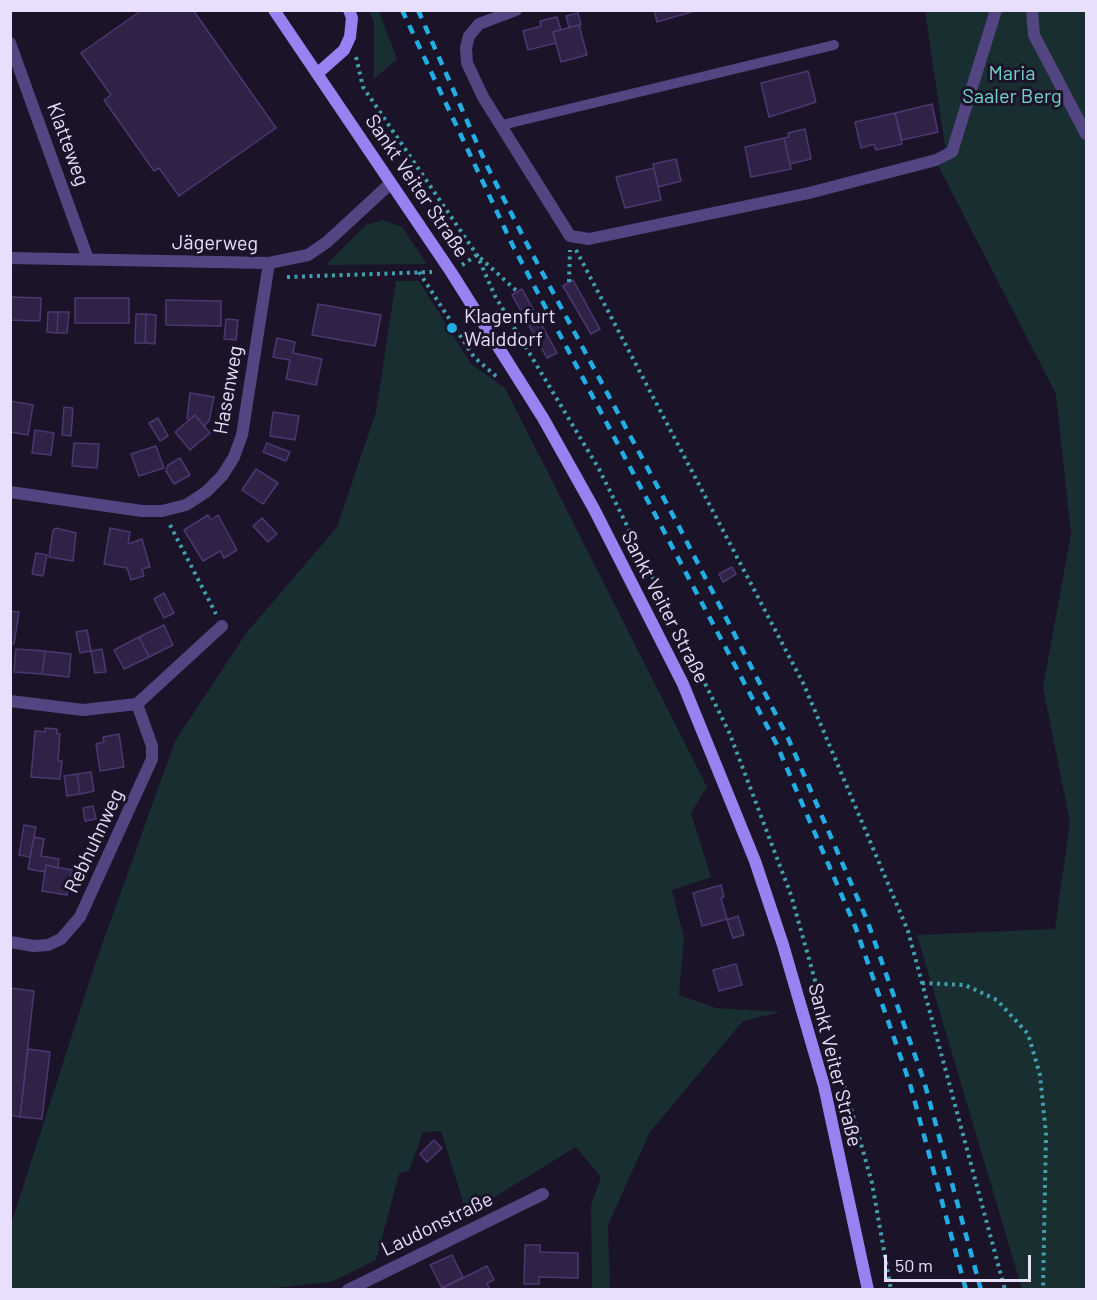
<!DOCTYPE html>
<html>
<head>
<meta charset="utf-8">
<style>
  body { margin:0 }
  #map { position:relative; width:1097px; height:1300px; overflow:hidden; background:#1b1428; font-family:Barlow,sans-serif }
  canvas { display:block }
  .frame { position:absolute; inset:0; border:12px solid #e7dffb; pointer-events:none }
  .scale { position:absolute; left:884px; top:1255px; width:147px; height:27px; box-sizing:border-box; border:3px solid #e7dffb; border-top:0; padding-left:8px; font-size:18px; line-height:21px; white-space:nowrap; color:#e7dffb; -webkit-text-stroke:4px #1b1428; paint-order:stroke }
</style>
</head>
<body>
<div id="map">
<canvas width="1097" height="1300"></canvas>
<div class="frame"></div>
<div class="scale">50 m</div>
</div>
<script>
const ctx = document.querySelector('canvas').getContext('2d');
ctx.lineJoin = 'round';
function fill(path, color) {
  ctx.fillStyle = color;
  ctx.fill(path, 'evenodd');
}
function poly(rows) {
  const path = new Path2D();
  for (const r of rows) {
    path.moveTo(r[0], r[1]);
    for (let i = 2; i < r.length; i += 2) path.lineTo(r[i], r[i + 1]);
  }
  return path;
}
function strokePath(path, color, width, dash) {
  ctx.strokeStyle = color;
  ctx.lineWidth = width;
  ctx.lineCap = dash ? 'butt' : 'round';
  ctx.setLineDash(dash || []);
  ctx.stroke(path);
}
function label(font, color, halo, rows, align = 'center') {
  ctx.font = font + ' Barlow,sans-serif';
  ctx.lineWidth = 6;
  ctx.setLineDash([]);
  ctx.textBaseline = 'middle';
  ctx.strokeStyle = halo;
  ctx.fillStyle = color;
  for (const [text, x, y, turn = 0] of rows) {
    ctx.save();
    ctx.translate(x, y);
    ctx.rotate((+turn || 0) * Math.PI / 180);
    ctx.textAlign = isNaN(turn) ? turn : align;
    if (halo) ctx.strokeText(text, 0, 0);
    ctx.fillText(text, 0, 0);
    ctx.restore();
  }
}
fill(poly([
  [369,11,379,11,397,59,374,79,374,22],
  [925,11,1086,11,1086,1289,1022,1289,917,935,1055,929,1070,822,1043,687,1071,534,1056,394,939,167,945,146],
  [383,220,402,227,427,264,326,265,366,225],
  [396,281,419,281,471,364,505,388,707,787,691,813,711,877,672,890,684,938,679,995,716,1008,781,1012,743,1021,650,1132,608,1225,610,1289,592,1289,591,1206,601,1177,576,1147,467,1214,441,1131,423,1132,409,1171,399,1174,376,1260,331,1282,254,1290,11,1289,11,1224,94,967,175,741,247,632,337,527,376,412]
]), '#182e31');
const building = poly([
  [142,10,193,10,276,128,179,196,159,168,154,171,104,100,111,95,81,53,142,10],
  [654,10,690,10,691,12,657,22,654,10],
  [578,13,581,25,569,27,566,16,578,13],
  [557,17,561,30,553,32,556,43,528,50,523,31,541,26,540,21,557,17],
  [579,25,587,55,561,62,553,32,579,25],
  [808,71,816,102,769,117,761,83,808,71],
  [932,104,938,132,902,140,895,113,932,104],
  [895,113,902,144,876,150,874,144,861,148,855,122,895,113],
  [805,129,811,159,790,164,784,138,789,137,788,133,805,129],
  [784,138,791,169,751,177,745,147,784,138],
  [676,159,681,181,658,187,653,164,676,159],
  [654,168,661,200,625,208,616,177,654,168],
  [573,280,600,329,591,334,563,286,573,280],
  [522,289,557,353,547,358,512,295,522,289],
  [10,297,41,298,40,321,10,320,10,297],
  [75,298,129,298,129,323,75,323,75,298],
  [166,300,221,301,221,326,166,325,166,300],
  [318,304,381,315,375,346,312,335,318,304],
  [48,312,58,312,57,333,47,332,48,312],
  [58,312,69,312,67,333,57,333,58,312],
  [136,314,146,314,145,343,135,343,136,314],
  [146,314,156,315,155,344,145,343,146,314],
  [226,319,238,320,236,340,224,339,226,319],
  [277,338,295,342,293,353,322,359,316,385,286,379,290,360,273,357,277,338],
  [190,393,214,397,209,421,204,426,195,415,189,420,187,418,190,393],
  [10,401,33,405,28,435,10,432,10,401],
  [64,407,73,408,71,436,62,435,64,407],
  [273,412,299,416,295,440,270,436,273,412],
  [195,415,210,433,190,450,175,432,195,415],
  [158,418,168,436,160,441,149,423,158,418],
  [35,430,54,433,51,455,32,453,35,430],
  [74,443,99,444,97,468,72,466,74,443],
  [267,443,290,452,286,461,263,452,267,443],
  [156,446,164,468,139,476,131,454,156,446],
  [180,458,190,475,174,484,166,471,168,465,180,458],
  [256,469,278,483,263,504,242,490,256,469],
  [208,515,211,520,218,515,237,550,224,558,220,551,203,561,184,530,208,515],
  [262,518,277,534,268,542,253,526,262,518],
  [56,528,76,533,73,561,49,557,53,530,56,528],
  [110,528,130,532,128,544,142,539,150,567,142,569,144,576,131,580,127,568,104,564,110,528],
  [36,553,47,555,43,576,32,574,36,553],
  [732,567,736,574,723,582,719,574,732,567],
  [164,593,174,613,164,618,154,599,164,593],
  [10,611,19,612,14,644,10,643,10,611],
  [164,625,173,645,149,657,139,637,164,625],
  [87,630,91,651,80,653,76,632,87,630],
  [139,637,149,657,124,669,114,650,139,637],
  [16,649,45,651,42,674,14,672,16,649],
  [102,649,106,672,95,673,91,651,102,649],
  [45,651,71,654,69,677,42,674,45,651],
  [45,728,57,729,57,734,60,734,58,761,62,761,60,779,31,777,35,731,45,732,45,728],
  [119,734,124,767,100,771,96,744,104,742,103,737,119,734],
  [91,772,94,791,80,794,77,774,91,772],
  [77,774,80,794,67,796,64,776,77,774],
  [93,806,96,819,85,821,83,808,93,806],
  [24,825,36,827,30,857,19,855,24,825],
  [34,837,44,839,41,856,59,859,58,868,46,865,45,872,28,869,34,837],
  [46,865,72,870,67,895,42,891,46,865],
  [721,885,724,897,721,898,727,919,702,926,693,893,721,885],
  [738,916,744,935,733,938,727,920,738,916],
  [736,964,742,985,719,991,713,970,736,964],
  [10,988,34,991,20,1117,10,1115,10,988],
  [28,1049,50,1052,42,1119,20,1117,28,1049],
  [434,1140,442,1148,427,1162,420,1154,434,1140],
  [525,1245,540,1245,540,1252,578,1253,578,1278,539,1277,539,1284,524,1284,525,1245],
  [452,1255,463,1277,442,1288,430,1265,452,1255],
  [487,1266,494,1280,487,1283,490,1290,439,1290,487,1266]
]);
fill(building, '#302247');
strokePath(building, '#4d3770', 1.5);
strokePath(poly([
  [356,57,363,87,477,255,495,296,599,469,729,732,791,895,872,1183,891,1290],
  [576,250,804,685,908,931,1005,1290],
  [462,265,477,255,519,293],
  [419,272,474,357,497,377],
  [287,277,432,272],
  [569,282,570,250],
  [170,525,216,614],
  [922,983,965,985,997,1000,1028,1034,1040,1075,1046,1134,1043,1290]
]), '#40a0ae', 4, [3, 4.5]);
strokePath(poly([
  [502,125,834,45]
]), '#524581', 10);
strokePath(poly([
  [516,10,479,24,469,36,466,48,467,63,483,97,570,236,589,239,809,193,936,160,952,152,996,10],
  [1032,10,1034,35,1086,134],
  [10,43,88,259],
  [10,258,269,263,308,255,327,242,391,183],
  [10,492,142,511,162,511,186,505,206,492,222,476,234,457,242,435,269,263],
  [10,701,83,710,137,704,222,626],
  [10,942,34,946,48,945,61,939,80,917,152,759,152,746,137,704],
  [348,1290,543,1194]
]), '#524581', 12);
strokePath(poly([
  [274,10,451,272,543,418,594,509,683,684,755,861,783,945,824,1086,868,1290],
  [318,73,344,50,350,37,352,18,349,10]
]), '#9881f0', 12);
strokePath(poly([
  [402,10,513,246,776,743,855,926,910,1084,966,1290],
  [418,10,487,166,527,244,676,521,788,738,867,920,924,1081,981,1290]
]), '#22ade4', 4.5, [9, 8]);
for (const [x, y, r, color] of [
  [452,328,6,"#22ade4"]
]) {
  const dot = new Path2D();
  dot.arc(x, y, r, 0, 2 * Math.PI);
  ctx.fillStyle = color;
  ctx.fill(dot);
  strokePath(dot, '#1b1428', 2);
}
label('20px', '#72d4cd', '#1b1428', [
  ["Maria",1012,73],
  ["Saaler Berg",1012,96]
]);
label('20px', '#e7dffb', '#1b1428', [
  ["Klatteweg",68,144,70],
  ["Sankt Veiter Straße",417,186,56],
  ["Jägerweg",215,243,1],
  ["Hasenweg",228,390,-80],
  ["Sankt Veiter Straße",665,607,63],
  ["Rebhuhnweg",94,841,-65],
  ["Sankt Veiter Straße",835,1065,76],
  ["Laudonstraße",437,1224,-26]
]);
label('20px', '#e7dffb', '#1b1428', [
  ["Klagenfurt",464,316],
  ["Walddorf",464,339]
], 'left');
</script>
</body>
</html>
